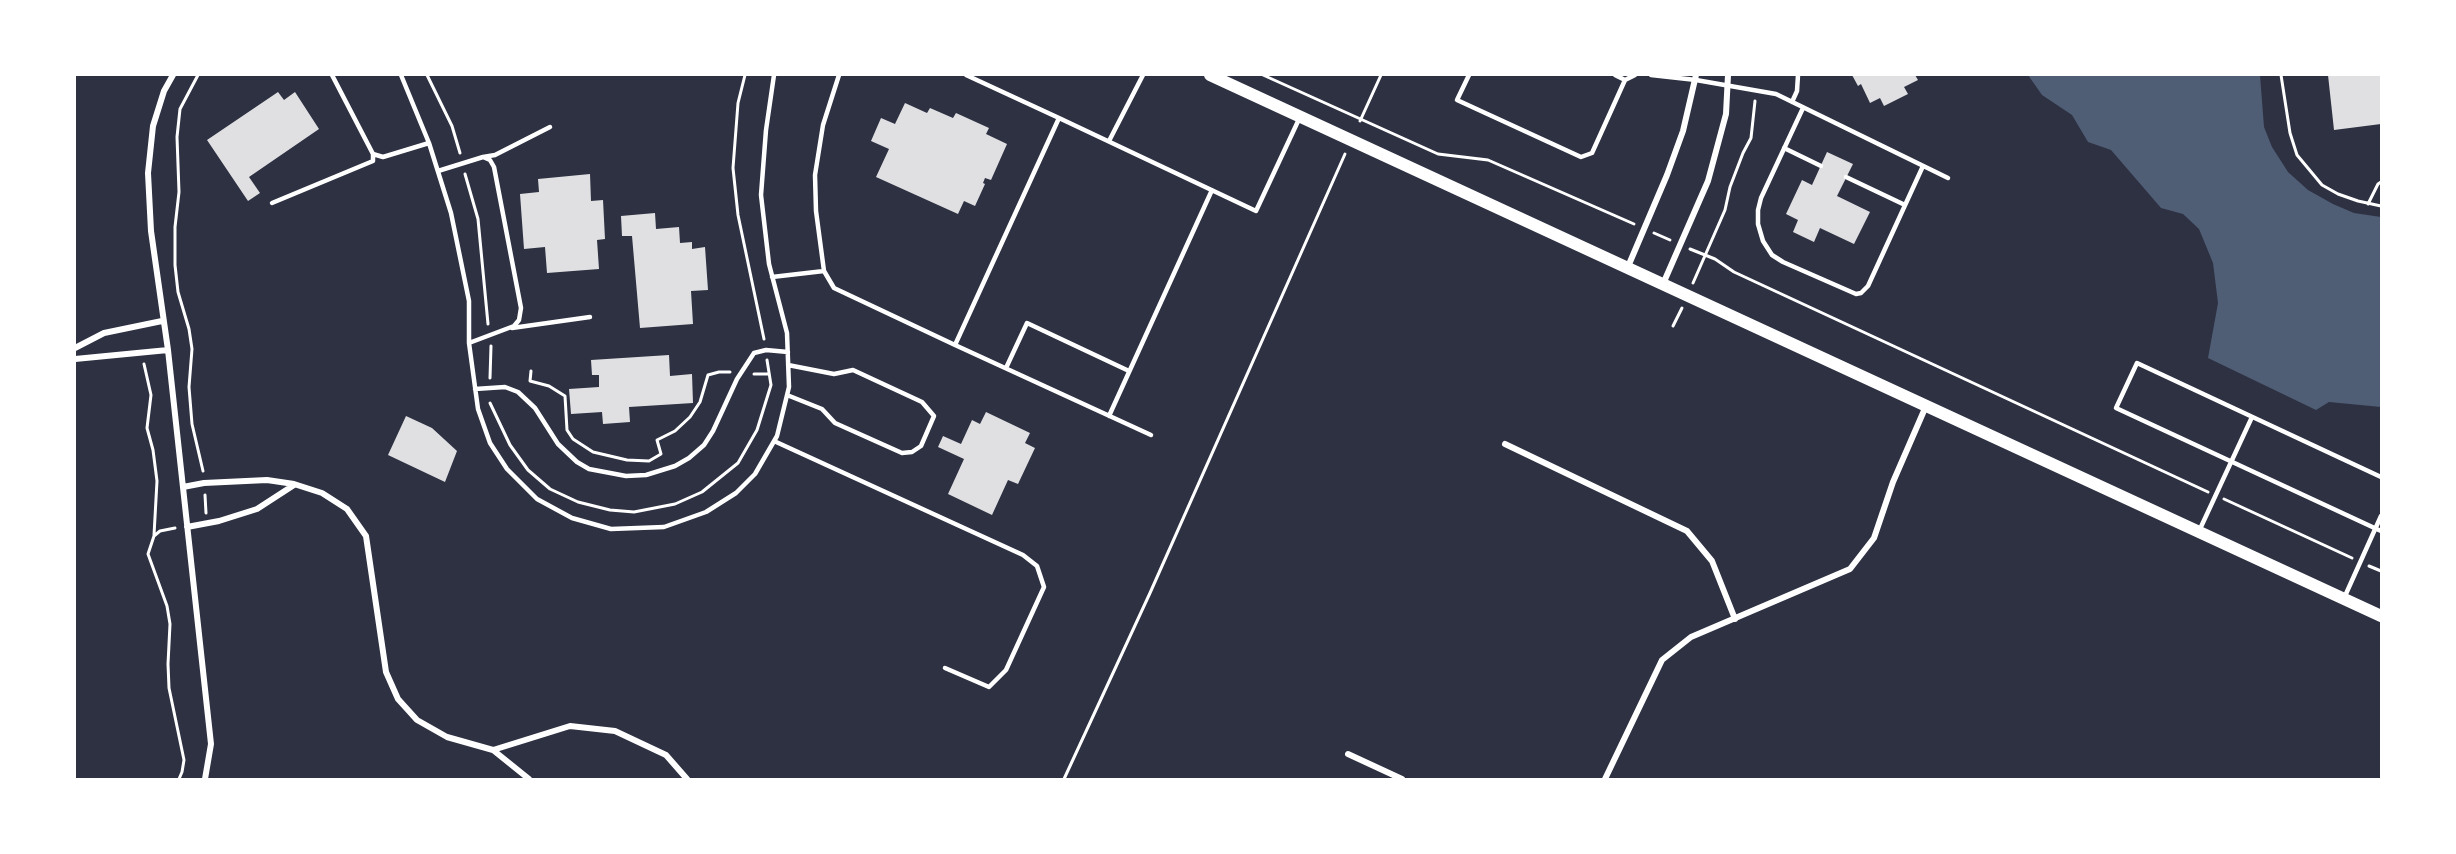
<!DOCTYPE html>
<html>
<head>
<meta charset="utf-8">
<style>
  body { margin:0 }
  #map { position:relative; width:2456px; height:854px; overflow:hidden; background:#2d3142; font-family:Ubuntu,sans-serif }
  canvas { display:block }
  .frame { position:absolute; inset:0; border:76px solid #fff; pointer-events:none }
</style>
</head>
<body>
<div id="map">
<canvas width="2456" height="854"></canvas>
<div class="frame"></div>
</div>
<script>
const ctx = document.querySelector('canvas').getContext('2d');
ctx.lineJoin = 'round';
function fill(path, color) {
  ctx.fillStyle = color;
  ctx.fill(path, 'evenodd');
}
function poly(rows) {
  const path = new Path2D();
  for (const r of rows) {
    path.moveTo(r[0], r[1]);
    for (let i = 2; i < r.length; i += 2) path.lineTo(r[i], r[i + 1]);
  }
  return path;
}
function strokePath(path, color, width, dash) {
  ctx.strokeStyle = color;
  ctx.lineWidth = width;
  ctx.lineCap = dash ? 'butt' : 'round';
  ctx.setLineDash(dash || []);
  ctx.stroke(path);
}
fill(poly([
  [2028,75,2260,75,2264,127,2272,147,2288,172,2308,190,2333,204,2354,213,2381,217,2381,407,2329,402,2316,410,2208,358,2218,303,2213,263,2199,229,2183,214,2161,208,2111,150,2088,142,2072,115,2042,95]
]), '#4f5d75');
fill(poly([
  [1852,75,1915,75,1918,80,1904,87,1908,94,1884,106,1880,98,1870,103,1861,84,1858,86],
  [2328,75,2381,75,2381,124,2334,130],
  [278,92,284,100,295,92,319,129,249,177,260,193,248,201,207,140],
  [905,103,927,113,930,108,953,118,956,113,989,128,986,134,1007,144,991,180,985,178,983,183,985,184,975,206,964,201,958,214,876,177,889,149,871,141,881,118,895,124],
  [1827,152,1853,164,1837,196,1870,212,1854,244,1820,228,1814,242,1793,232,1798,220,1786,214,1802,180,1812,185],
  [590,174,591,201,603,200,605,239,597,240,599,269,547,273,545,247,524,249,520,194,539,192,538,179],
  [655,213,656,229,679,227,680,243,692,242,692,249,705,247,708,290,691,291,693,324,640,328,632,236,622,236,621,216],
  [669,355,670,376,692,374,693,403,629,407,630,422,603,424,602,412,571,414,569,389,599,387,599,375,592,375,591,360],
  [986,412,1030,433,1025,443,1035,448,1018,484,1008,480,992,515,948,494,964,459,938,447,943,436,961,444,972,420,980,424],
  [406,416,432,428,457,451,445,482,388,455]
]), '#e0e0e3');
strokePath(poly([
  [198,75,180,109,177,137,179,192,175,227,175,265,178,292,189,329,192,349,189,387,192,424,203,471],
  [427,75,452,126,460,153],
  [745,75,738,103,733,168,738,215,764,339],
  [1263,75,1438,154,1488,160,1634,224],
  [2281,75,2290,133,2297,155,2322,185,2338,194,2358,201,2381,206],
  [1360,121,1381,75],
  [465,174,478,219,488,324],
  [2368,204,2378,184,2381,182],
  [1654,233,1670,240],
  [1690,249,1715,259,1734,272,2208,492],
  [1693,283,1725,210,1730,187,1743,153,1751,138,1755,101],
  [1673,326,1682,308],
  [144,364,151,395,147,428,153,450,157,481,154,535],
  [531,371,530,381,549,386,565,396,567,430,573,439,593,452,627,460,649,461,661,454,657,440,675,431,690,417,700,402,708,375,719,372,730,372],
  [754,374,769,374],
  [490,378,491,346],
  [490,403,510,445,528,470,550,489,578,502,610,510,634,512,675,504,702,492,738,463,757,430,771,385,767,360],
  [205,495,206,513],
  [2224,499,2352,558],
  [175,528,160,531,154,536,148,554,167,606,170,624,168,664,169,688,184,760,182,772,179,779],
  [2369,566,2381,571],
  [1064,779,1150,593,1345,154]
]), '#fff', 3);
strokePath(poly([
  [332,75,373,154,383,157,429,143],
  [401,75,429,143,451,213,469,301,469,343,478,409,490,443,507,469,537,499,572,518,611,529,664,527,706,512,736,493,755,474,777,436,789,387,787,333,769,264,761,195,766,130,774,75],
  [1469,75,1457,100,1581,157,1592,153,1625,80,1635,75],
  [1615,75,1625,80],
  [1651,75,1696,80,1776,94,1948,178],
  [1792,102,1797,91,1798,75],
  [1803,108,1761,198,1758,210,1758,224,1763,241,1772,255,1783,262,1856,294,1861,293,1868,286,1923,166],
  [1059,118,1256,211,1300,117],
  [1109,141,1143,75],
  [1784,148,1821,166],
  [483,157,495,155,550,127],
  [438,171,483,157,490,160,494,167,521,308,519,320,514,326,469,343],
  [1846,177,1905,205],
  [272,203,373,161,373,154],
  [824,271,834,288,955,345,1059,118,966,75],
  [772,277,824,271,816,211,815,175,823,125,839,75],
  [512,328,590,317],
  [955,345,1151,435],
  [1006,368,1027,323,1129,371],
  [475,389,505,387,518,392,535,408,558,444,577,462,589,469,626,476,646,475,675,466,689,458,704,445,713,431,737,379,754,353,766,350,788,352],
  [787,395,822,409,835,423,902,453,912,452,921,446,934,416,922,402,853,370,834,374,788,365],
  [1109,416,1212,190],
  [774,441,1023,555,1037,566,1044,587,1006,670,989,687,945,668],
  [2381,477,2137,363,2116,408,2381,531],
  [2200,529,2252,417],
  [2345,596,2381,516]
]), '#fff', 4.5);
strokePath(poly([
  [173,75,164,91,153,126,148,173,151,231,168,350,211,744,205,779],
  [1627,269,1667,175,1683,131,1696,75],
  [1663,284,1708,181,1726,114,1728,75],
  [75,348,104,333,162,321],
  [75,359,168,350],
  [1505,444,1687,531,1712,561,1735,619],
  [183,487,204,483,267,480,294,484,322,493,347,509,366,536,386,672,398,699,417,720,447,737,493,750,529,779],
  [187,527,219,521,257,509,294,485],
  [493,750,570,726,615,731,666,755,687,779],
  [1348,754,1402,779],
  [1605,779,1662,660,1691,637,1850,569,1874,538,1893,482,1926,406]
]), '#fff', 6);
strokePath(poly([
  [1210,75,2381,616]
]), '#fff', 12);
</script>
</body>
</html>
